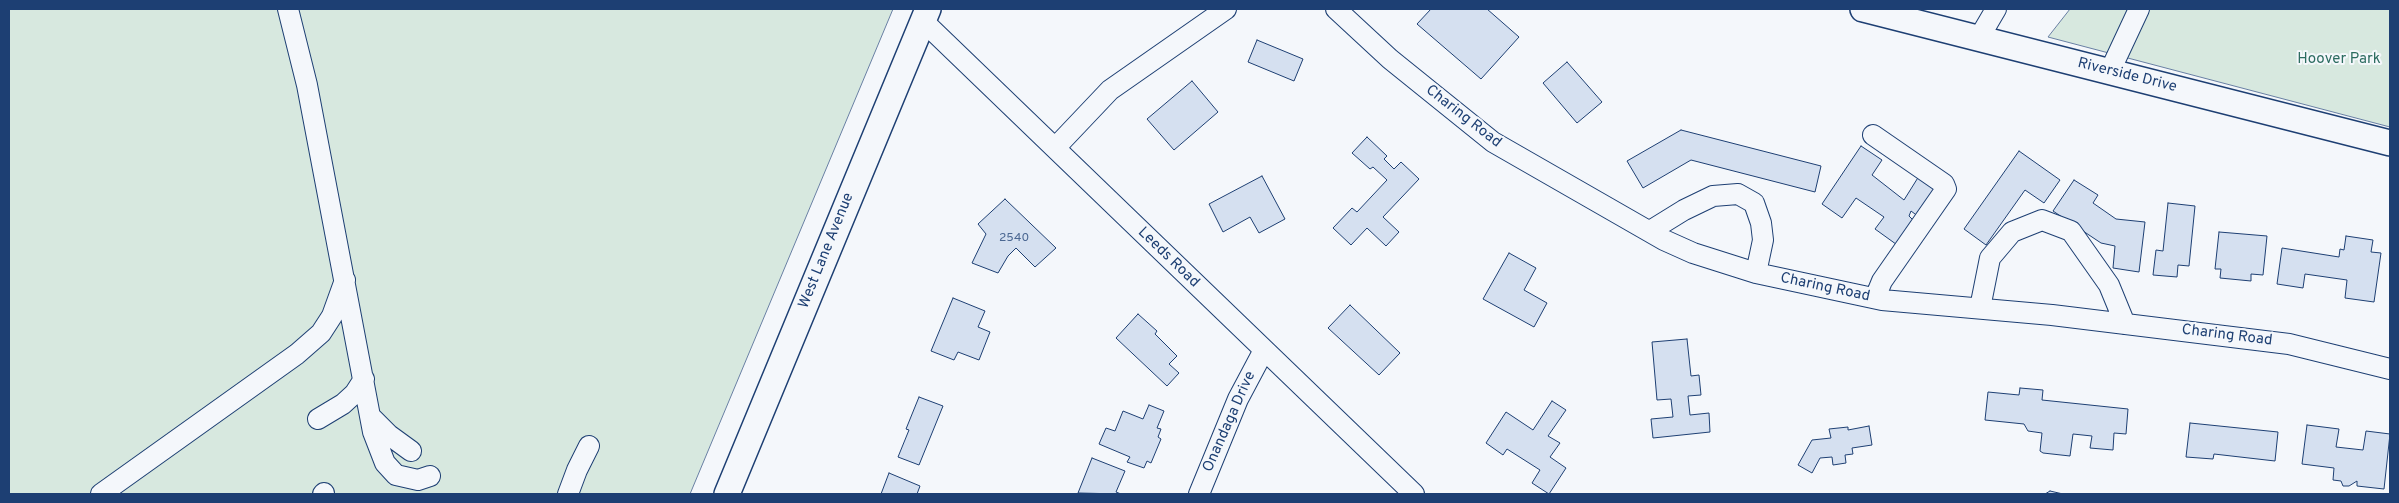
<!DOCTYPE html>
<html>
<head>
<meta charset="utf-8">
<style>
  body { margin:0 }
  #map { position:relative; width:2399px; height:503px; overflow:hidden; background:#f4f7fb; font-family:Overpass,sans-serif }
  canvas { display:block }
  .frame { position:absolute; inset:0; border:10px solid #1d3f73; pointer-events:none }
</style>
</head>
<body>
<div id="map">
<canvas width="2399" height="503"></canvas>
<div class="frame"></div>
</div>
<script>
const ctx = document.querySelector('canvas').getContext('2d');
ctx.lineJoin = 'round';
function fill(path, color) {
  ctx.fillStyle = color;
  ctx.fill(path, 'evenodd');
}
function poly(rows) {
  const path = new Path2D();
  for (const r of rows) {
    path.moveTo(r[0], r[1]);
    for (let i = 2; i < r.length; i += 2) path.lineTo(r[i], r[i + 1]);
  }
  return path;
}
function strokePath(path, color, width, dash) {
  ctx.strokeStyle = color;
  ctx.lineWidth = width;
  ctx.lineCap = dash ? 'butt' : 'round';
  ctx.setLineDash(dash || []);
  ctx.stroke(path);
}
function label(font, color, halo, rows, align = 'center') {
  ctx.font = font + ' Overpass,sans-serif';
  ctx.lineWidth = 4;
  ctx.setLineDash([]);
  ctx.textBaseline = 'middle';
  ctx.strokeStyle = halo;
  ctx.fillStyle = color;
  for (const [text, x, y, turn = 0] of rows) {
    ctx.save();
    ctx.translate(x, y);
    ctx.rotate((+turn || 0) * Math.PI / 180);
    ctx.textAlign = isNaN(turn) ? turn : align;
    if (halo) ctx.strokeText(text, 0, 0);
    ctx.fillText(text, 0, 0);
    ctx.restore();
  }
}
const green = poly([
  [9,9,893,9,690,494,9,494,9,9],
  [2070,9,2390,9,2390,127,2048,37,2070,9]
]);
fill(green, '#d7e8df');
strokePath(green, '#687fa3', 1);
const building = poly([
  [1431,9,1487,9,1519,37,1481,79,1417,24,1431,9],
  [1257,40,1303,59,1294,81,1248,62,1257,40],
  [1567,62,1602,102,1577,123,1543,83,1567,62],
  [1192,81,1218,112,1174,150,1147,119,1192,81],
  [1681,130,1821,166,1815,192,1691,160,1643,188,1627,161,1681,130],
  [1367,137,1387,156,1384,159,1394,169,1401,162,1419,179,1383,217,1399,232,1386,246,1367,228,1351,245,1333,228,1352,208,1357,212,1387,180,1373,167,1370,169,1352,153,1367,137],
  [1861,146,1882,160,1872,175,1904,200,1919,176,1939,191,1919,217,1911,211,1909,216,1916,223,1900,247,1875,229,1884,217,1856,198,1842,218,1822,204,1861,146],
  [2019,151,2060,180,2044,203,2025,190,1986,245,1964,229,2019,151],
  [1262,176,1285,219,1259,233,1250,217,1223,232,1209,204,1262,176],
  [2074,180,2098,195,2093,203,2116,219,2145,222,2139,272,2113,268,2115,246,2101,243,2053,211,2074,180],
  [1005,199,1056,248,1035,267,1016,248,1008,256,998,273,972,263,986,234,978,224,1005,199],
  [2168,203,2195,206,2189,266,2178,265,2177,277,2153,275,2156,250,2163,251,2168,203],
  [2219,232,2267,236,2263,275,2251,274,2251,281,2220,278,2221,269,2215,269,2219,232],
  [2346,236,2373,240,2371,252,2381,253,2374,302,2345,298,2347,280,2305,274,2303,288,2277,284,2282,248,2339,257,2340,249,2344,250,2346,236],
  [1509,253,1536,268,1524,290,1547,303,1534,327,1483,299,1509,253],
  [953,298,985,311,978,327,990,332,979,360,958,352,954,360,931,351,953,298],
  [1350,305,1400,353,1379,375,1328,328,1350,305],
  [1138,314,1157,331,1155,334,1177,356,1169,364,1179,373,1167,386,1116,338,1138,314],
  [1687,339,1691,376,1699,375,1701,395,1688,396,1690,415,1709,413,1710,432,1653,438,1651,419,1673,417,1671,399,1657,400,1652,342,1687,339],
  [2020,388,2043,390,2042,400,2128,409,2126,434,2114,433,2113,450,2090,448,2092,436,2073,434,2070,456,2043,453,2040,451,2042,433,2028,431,2024,424,1985,420,1988,392,2019,395,2020,388],
  [919,397,943,406,919,465,898,457,909,430,906,429,919,397],
  [1552,401,1566,410,1548,436,1560,443,1550,457,1566,468,1549,494,1532,483,1540,470,1507,449,1503,455,1486,443,1506,412,1533,430,1552,401],
  [1149,405,1164,411,1157,428,1161,429,1158,437,1161,439,1151,463,1147,461,1144,468,1127,462,1130,457,1099,444,1106,428,1115,431,1123,411,1143,419,1149,405],
  [2190,423,2278,432,2275,461,2214,454,2213,459,2186,457,2190,423],
  [2307,425,2339,429,2336,447,2363,450,2366,431,2390,434,2384,489,2357,486,2357,481,2349,486,2343,486,2341,481,2333,480,2334,468,2302,464,2307,425],
  [1869,426,1872,445,1852,448,1853,454,1845,455,1846,463,1833,465,1832,457,1820,458,1812,473,1798,465,1812,440,1831,438,1829,429,1848,427,1848,430,1869,426],
  [1092,458,1125,471,1116,492,1121,494,1078,493,1092,458],
  [889,473,920,486,917,494,881,494,889,473],
  [2050,491,2063,494,2064,494,2045,494,2050,491]
]);
fill(building, '#d5e0f0');
strokePath(building, '#1d3f73', 1);
const minor = poly([
  [288,9,307,85,373,432,385,463,396,475,418,480,430,476],
  [1336,9,1390,59,1493,142,1664,240,1693,253,1756,273,1882,300,2052,315,2289,344,2390,369],
  [923,21,1414,494],
  [1979,38,1996,9],
  [2110,71,2139,9],
  [1873,135,1944,184,1946,189,1882,281,1875,298],
  [1055,148,1110,90,1226,9],
  [1650,231,1684,210,1713,196,1738,194,1754,203,1761,223,1763,240,1756,273],
  [1980,308,1990,258,2012,232,2042,220,2071,231,2109,285,2125,324],
  [371,417,389,435,411,451],
  [318,419,343,404,355,393,364,379],
  [101,494,297,354,321,333,332,316,345,280],
  [323,494,324,493],
  [568,494,577,470,589,446],
  [1199,494,1238,399,1264,350]
]);
const major = poly([
  [1863,9,2390,143],
  [727,494,928,9]
]);
strokePath(minor, '#1d3f73', 22);
strokePath(major, '#1d3f73', 28);
strokePath(minor, '#f4f7fb', 20);
strokePath(major, '#f4f7fb', 25);
label('12px', '#4b6792', null, [
  ["2540",1014,239]
]);
label('15px', '#2c6c60', '#f4f7fb', [
  ["Hoover Park",2339,60]
]);
label('15px', '#1d3f73', '#f4f7fb', [
  ["Riverside Drive",2127,76,14],
  ["Charing Road",1463,117,38],
  ["West Lane Avenue",827,251,-68],
  ["Leeds Road",1168,258,44],
  ["Charing Road",1825,288,12],
  ["Charing Road",2227,336,7],
  ["Onandaga Drive",1230,422,-66]
]);
</script>
</body>
</html>
